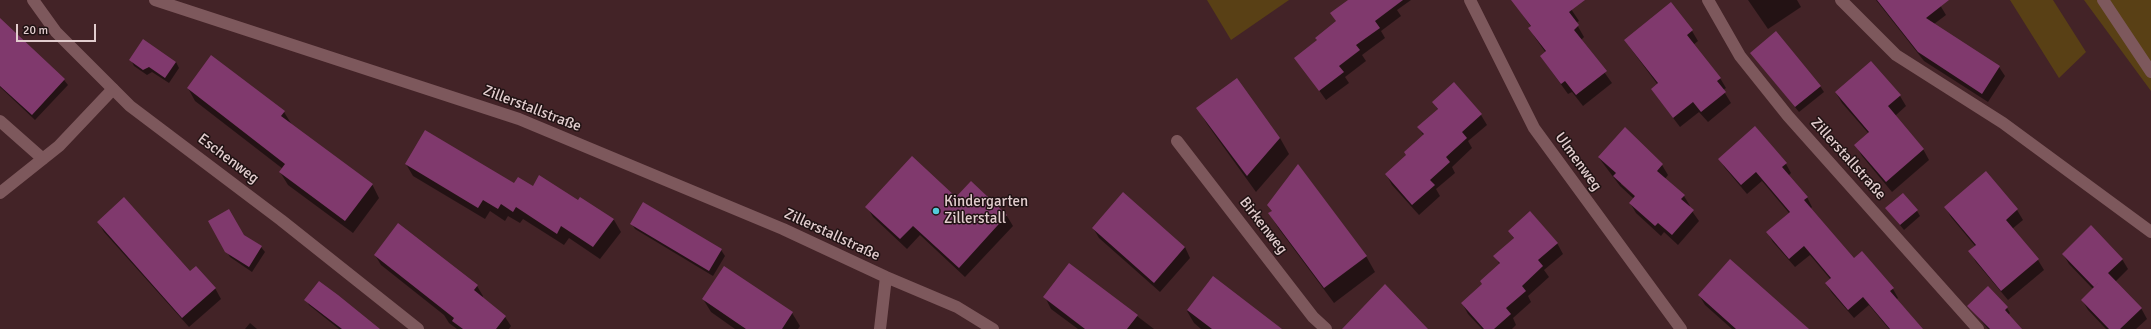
<!DOCTYPE html>
<html>
<head>
<meta charset="utf-8">
<style>
  body { margin:0 }
  #map { position:relative; width:2151px; height:329px; overflow:hidden; background:#432327; font-family:Signika,sans-serif }
  canvas { display:block }
  .scale { position:absolute; left:16px; top:24px; width:80px; height:18px; box-sizing:border-box; border:2px solid #e2cdce; border-top:0; padding-left:5px; font-size:12px; line-height:14px; white-space:nowrap; color:#e2cdce; -webkit-text-stroke:3px #201213; paint-order:stroke }
</style>
</head>
<body>
<div id="map">
<canvas width="2151" height="329"></canvas>
<div class="scale">20 m</div>
</div>
<script>
const ctx = document.querySelector('canvas').getContext('2d');
ctx.lineJoin = 'round';
function fill(path, color) {
  ctx.fillStyle = color;
  ctx.fill(path, 'evenodd');
}
function poly(rows) {
  const path = new Path2D();
  for (const r of rows) {
    path.moveTo(r[0], r[1]);
    for (let i = 2; i < r.length; i += 2) path.lineTo(r[i], r[i + 1]);
  }
  return path;
}
function strokePath(path, color, width, dash) {
  ctx.strokeStyle = color;
  ctx.lineWidth = width;
  ctx.lineCap = dash ? 'butt' : 'round';
  ctx.setLineDash(dash || []);
  ctx.stroke(path);
}
function label(font, color, halo, rows, align = 'center') {
  ctx.font = font + ' Signika,sans-serif';
  ctx.lineWidth = 3;
  ctx.setLineDash([]);
  ctx.textBaseline = 'middle';
  ctx.strokeStyle = halo;
  ctx.fillStyle = color;
  for (const [text, x, y, turn = 0] of rows) {
    ctx.save();
    ctx.translate(x, y);
    ctx.rotate((+turn || 0) * Math.PI / 180);
    ctx.textAlign = isNaN(turn) ? turn : align;
    if (halo) ctx.strokeText(text, 0, 0);
    ctx.fillText(text, 0, 0);
    ctx.restore();
  }
}
fill(poly([
  [1207,0,1289,0,1231,40],
  [2010,0,2053,0,2086,52,2059,78],
  [2084,0,2151,0,2151,91]
]), '#594015');
fill(poly([
  [1350,0,1411,0,1397,10,1401,16,1381,31,1385,38,1362,55,1366,61,1345,77,1349,83,1326,100,1296,58,1318,41,1337,22],
  [1524,0,1565,0,1579,21,1576,23,1584,37,1581,40,1612,83,1583,106,1572,92,1568,94,1541,57,1546,53,1536,39,1529,28,1531,27,1518,8],
  [1748,0,1797,0,1801,7,1768,29],
  [1876,0,1937,0,1946,15,1934,24,1999,67,2005,76,1988,102,1924,61],
  [0,20,64,80,68,85,35,120,0,87],
  [1692,31,1698,41,1693,45,1720,78,1726,88,1723,90,1731,103,1708,122,1699,112,1680,127,1652,90,1658,85,1625,41],
  [1751,53,1820,86,1824,92,1799,112],
  [131,60,176,62,179,68,169,83,152,72,147,75,134,66],
  [188,88,284,112,292,125,372,184,379,198,353,233,288,185,280,172,283,169,195,101],
  [1836,93,1900,96,1906,106,1895,116,1923,149,1929,160,1892,192,1862,156,1856,146,1869,134,1842,103],
  [1433,102,1481,115,1487,125,1468,141,1472,148,1452,167,1455,173,1436,189,1440,196,1419,215,1392,185,1386,174,1407,156,1424,136,1418,127,1438,110],
  [1198,109,1280,138,1289,154,1256,192,1207,124],
  [1625,129,1662,165,1668,175,1665,179,1684,196,1690,206,1689,207,1699,221,1678,245,1664,232,1661,236,1636,213,1630,203,1634,199,1620,186,1599,158],
  [1621,181,1639,200,1621,184],
  [1719,159,1786,164,1791,173,1788,176,1807,197,1812,207,1810,209,1854,260,1893,289,1898,298,1896,300,1920,329,1889,329,1869,305,1854,318,1832,293,1826,284,1831,280,1810,255,1795,267,1773,242,1767,232,1789,213,1762,181,1747,194,1725,168],
  [406,164,534,187,578,201,580,198,614,220,621,232,600,259,569,238,564,245,523,219,520,223,508,216,505,221,490,211,485,219,413,176],
  [971,183,1007,216,1013,226,965,277,920,235,907,249,873,217,867,207,956,198],
  [644,203,721,250,725,256,713,276,635,229,632,224],
  [1945,207,2017,210,2023,220,2012,229,2038,260,2044,270,2008,300,1976,262,1970,252,1976,247,1951,217],
  [1886,208,1917,211,1920,216,1904,230],
  [1269,213,1366,256,1375,272,1334,303,1279,229],
  [209,221,243,235,261,247,265,252,252,272,230,257],
  [98,222,215,288,221,299,189,327,104,232],
  [1093,228,1185,247,1190,258,1160,292,1099,238],
  [1509,231,1557,243,1563,254,1544,270,1549,277,1528,296,1531,302,1513,318,1516,325,1512,329,1482,329,1468,314,1462,303,1483,285,1500,265,1495,256,1514,239],
  [2063,254,2122,259,2128,269,2115,282,2141,308,2147,319,2136,329,2106,329,2088,310,2082,300,2093,289,2069,264],
  [375,255,477,286,483,296,482,298,505,317,511,326,509,329,457,329,449,323,444,315,381,265],
  [1070,265,1154,329,1078,329,1051,309,1045,297],
  [1213,277,1280,329,1201,329,1194,323,1187,311],
  [1699,295,1805,329,1732,329,1705,305],
  [703,299,792,313,800,326,798,329,735,329,711,312],
  [306,300,377,329,339,329,309,305],
  [1969,306,2007,308,2010,313,2008,315,2021,329,1988,329],
  [250,323,257,329,245,329]
]), '#0007');
fill(poly([
  [1348,0,1403,0,1375,21,1380,28,1356,45,1360,50,1339,66,1344,72,1319,91,1294,58,1317,40,1315,38,1336,21,1330,13],
  [1511,0,1585,0,1569,12,1579,25,1574,30,1607,71,1576,95,1565,81,1561,84,1540,56,1546,51,1528,28,1531,26],
  [1877,0,1949,0,1926,18,2000,66,1982,94,1918,52],
  [1671,2,1693,30,1687,35,1721,78,1717,81,1726,92,1701,112,1693,102,1673,118,1651,89,1658,83,1624,40],
  [0,18,65,79,32,115,0,86],
  [1776,31,1821,86,1795,107,1750,53],
  [143,39,176,62,165,78,149,67,143,70,129,60],
  [211,55,285,111,281,116,373,184,345,221,279,172,285,164,187,88],
  [1871,61,1901,95,1888,106,1924,149,1886,182,1854,145,1869,132,1835,92],
  [1237,78,1280,138,1247,176,1196,108],
  [1454,82,1482,114,1462,132,1467,138,1446,157,1450,162,1430,180,1435,185,1412,205,1385,174,1406,155,1404,152,1424,134,1417,127,1438,109,1432,102],
  [1755,126,1787,163,1782,167,1808,197,1804,200,1854,258,1862,251,1894,288,1890,291,1923,329,1890,329,1863,297,1848,310,1825,283,1831,278,1804,246,1789,259,1766,232,1790,212,1756,172,1741,185,1718,159],
  [1625,127,1663,164,1657,171,1685,195,1681,199,1694,210,1672,235,1658,223,1655,226,1629,203,1635,196,1613,176,1616,173,1598,157],
  [425,130,514,183,518,177,533,186,539,175,578,200,580,197,614,219,593,247,561,226,557,234,516,207,513,212,501,204,498,209,483,200,478,208,405,164],
  [912,156,956,197,971,181,1007,215,959,268,913,226,900,239,865,207],
  [1298,164,1367,256,1324,288,1268,213,1272,211,1267,205],
  [1986,171,2018,209,2006,220,2039,259,2001,291,1968,251,1976,245,1944,207],
  [1123,192,1185,247,1154,283,1092,228],
  [1903,193,1918,210,1900,225,1885,208],
  [124,197,190,271,196,266,216,288,182,318,97,222],
  [643,202,722,249,709,271,630,224],
  [229,209,244,235,262,246,249,267,225,252,208,221],
  [1530,211,1558,243,1538,260,1543,266,1522,286,1526,291,1506,308,1511,314,1494,329,1484,329,1461,303,1482,284,1480,281,1500,263,1493,256,1514,238,1508,231],
  [398,223,478,285,474,290,506,316,496,329,463,329,452,321,454,318,374,255],
  [2091,225,2123,259,2108,273,2142,308,2120,329,2109,329,2081,300,2099,282,2094,287,2062,254],
  [1730,259,1782,305,1809,329,1736,329,1698,295],
  [1069,263,1138,315,1127,329,1085,329,1043,297],
  [724,266,793,312,782,329,746,329,702,299],
  [1213,276,1282,329,1212,329,1187,310],
  [319,281,338,295,380,329,342,329,304,300],
  [1385,284,1428,329,1342,329],
  [1988,286,2008,307,2005,310,2022,329,1990,329,1967,306]
]), '#80396d');
strokePath(poly([
  [1841,0,1896,55,2003,123,2151,232],
  [2103,0,2151,72],
  [0,121,43,159],
  [0,193,59,146,113,89]
]), '#7d585c', 12);
strokePath(poly([
  [33,0,56,32,130,106,281,220,418,329],
  [155,0,519,119,783,229,886,277,957,307,993,329],
  [1470,0,1534,128,1681,329],
  [1708,0,1740,56,1788,116,1978,329],
  [1177,141,1313,317,1326,329],
  [880,329,886,277]
]), '#7d585c', 12);
for (const [x, y, r, color] of [
  [936,211,4,"#53cbda"]
]) {
  const dot = new Path2D();
  dot.arc(x, y, r, 0, 2 * Math.PI);
  ctx.fillStyle = color;
  ctx.fill(dot);
  strokePath(dot, '#201213', 1.5);
}
label('15px', '#e2cdce', '#201213', [
  ["Zillerstallstraße",532,109,21],
  ["Eschenweg",228,159,37],
  ["Zillerstallstraße",1848,159,48],
  ["Ulmenweg",1578,162,54],
  ["Birkenweg",1263,226,52],
  ["Zillerstallstraße",832,235,25]
]);
label('15px', '#e2cdce', '#201213', [
  ["Kindergarten",944,202],
  ["Zillerstall",944,219]
], 'left');
</script>
</body>
</html>
